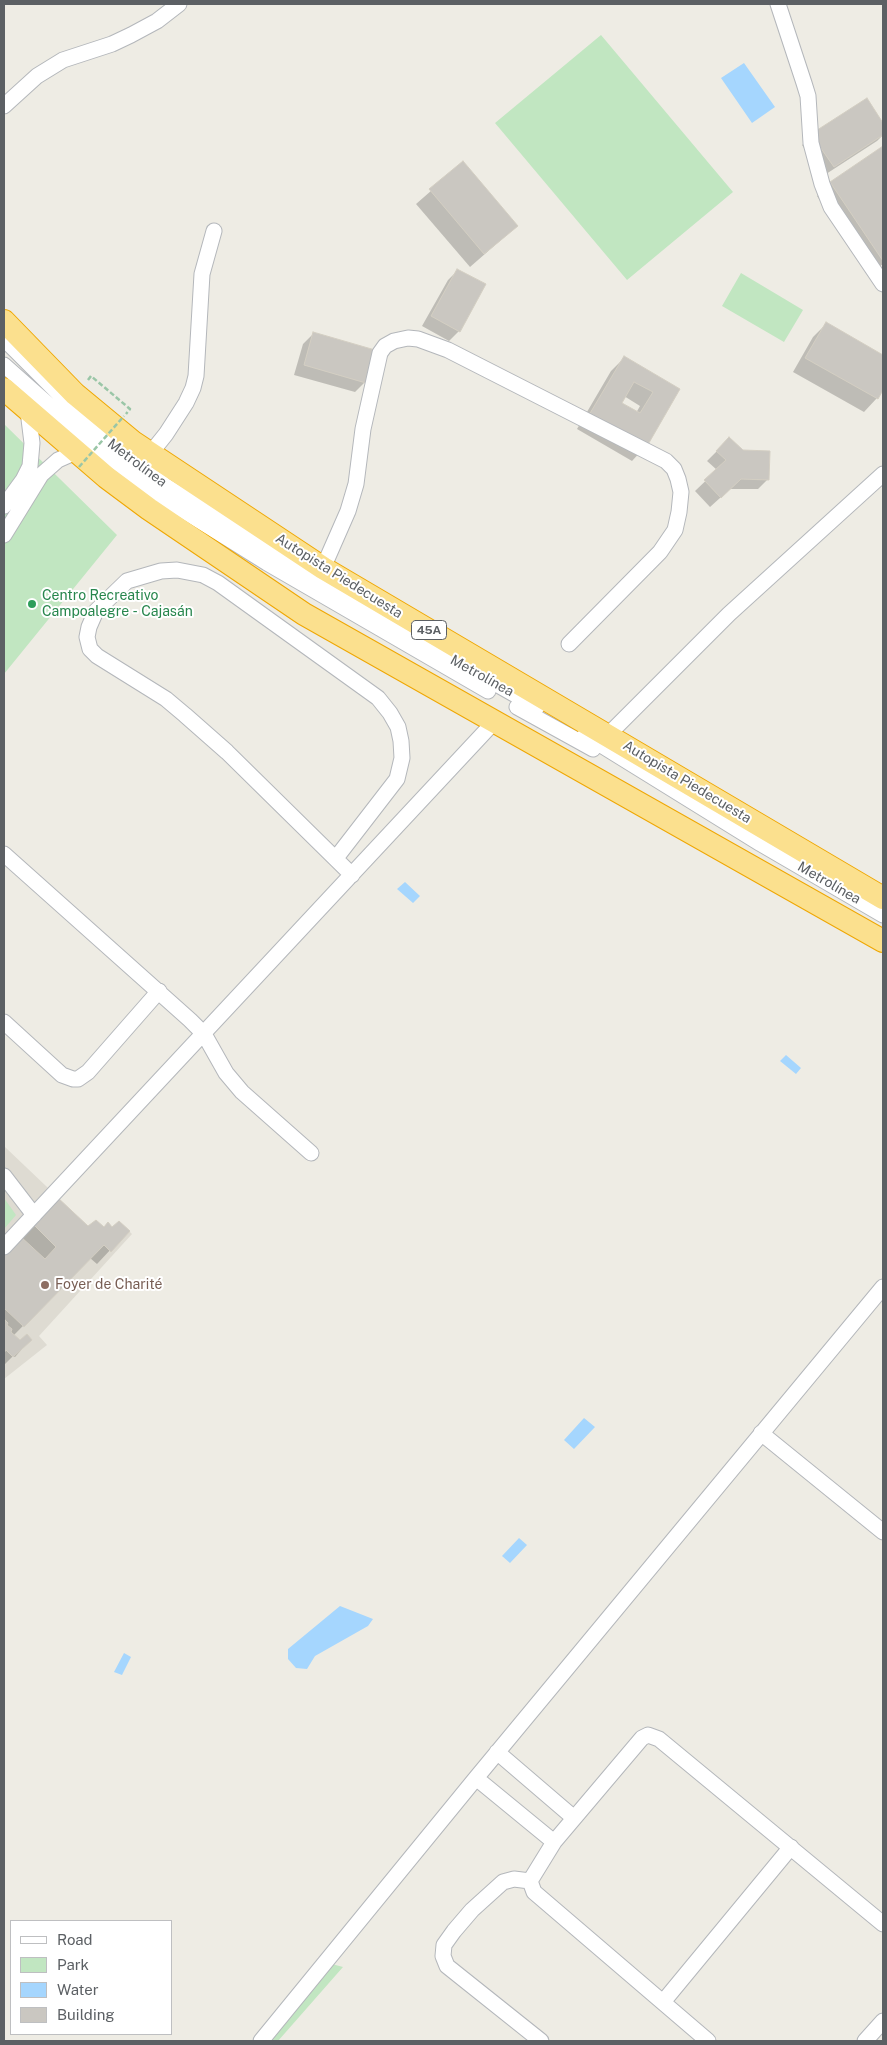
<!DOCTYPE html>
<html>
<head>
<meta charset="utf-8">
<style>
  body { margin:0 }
  #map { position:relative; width:887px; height:2045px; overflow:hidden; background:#eeece4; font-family:"Public Sans",sans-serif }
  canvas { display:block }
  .frame { position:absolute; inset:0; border:5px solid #5c6064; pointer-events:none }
  .legend { position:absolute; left:10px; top:1920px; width:162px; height:115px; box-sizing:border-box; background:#fff; border:1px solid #bebfc1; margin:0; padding:6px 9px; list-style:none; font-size:15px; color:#5c6064 }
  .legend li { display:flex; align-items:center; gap:10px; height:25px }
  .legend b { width:25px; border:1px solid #bebfc1 }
</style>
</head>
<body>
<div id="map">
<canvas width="887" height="2045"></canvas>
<div class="frame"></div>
<ul class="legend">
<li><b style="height:6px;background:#fff"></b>Road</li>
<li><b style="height:14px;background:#c1e6c1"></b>Park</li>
<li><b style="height:14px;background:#a5d6fe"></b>Water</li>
<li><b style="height:14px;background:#cac7c1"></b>Building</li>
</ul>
</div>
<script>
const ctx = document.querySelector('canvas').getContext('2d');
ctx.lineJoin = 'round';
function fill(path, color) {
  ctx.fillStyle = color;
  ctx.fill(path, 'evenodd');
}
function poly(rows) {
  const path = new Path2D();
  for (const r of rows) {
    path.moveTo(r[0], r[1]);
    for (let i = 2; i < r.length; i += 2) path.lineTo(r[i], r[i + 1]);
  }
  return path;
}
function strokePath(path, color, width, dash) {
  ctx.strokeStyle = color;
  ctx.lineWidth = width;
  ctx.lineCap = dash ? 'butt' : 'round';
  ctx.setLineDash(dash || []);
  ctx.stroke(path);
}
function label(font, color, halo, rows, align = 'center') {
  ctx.font = font + ' "Public Sans",sans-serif';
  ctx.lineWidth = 4;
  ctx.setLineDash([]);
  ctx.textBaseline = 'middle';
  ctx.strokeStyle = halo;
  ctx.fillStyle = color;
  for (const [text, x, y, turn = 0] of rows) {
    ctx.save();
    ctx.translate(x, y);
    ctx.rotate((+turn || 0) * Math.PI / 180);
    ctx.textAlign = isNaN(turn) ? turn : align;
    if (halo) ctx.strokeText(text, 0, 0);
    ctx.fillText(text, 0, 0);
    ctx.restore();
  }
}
fill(poly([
  [5,1147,88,1226,96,1220,104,1227,108,1222,112,1227,119,1221,132,1234,39,1336,47,1345,4,1379]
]), '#dedbd2');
fill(poly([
  [601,35,733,192,627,280,495,123],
  [741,273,803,310,784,342,722,306],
  [4,424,117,535,4,674],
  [4,1198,16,1215,4,1229],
  [328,1963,343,1967,278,2041,262,2041]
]), '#c1e6c1');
fill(poly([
  [744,63,775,107,752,123,721,78],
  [405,882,420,896,413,903,397,889],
  [786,1055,801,1068,796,1074,780,1061],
  [584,1418,595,1427,574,1449,564,1440],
  [519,1538,527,1545,510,1563,502,1556],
  [340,1606,373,1619,368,1626,315,1656,307,1669,296,1668,288,1659,288,1649],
  [124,1653,131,1657,122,1675,114,1672]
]), '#a5d6fe');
fill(poly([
  [866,99,883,125,883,135,877,141,823,176,802,145,812,135],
  [883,148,883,264,869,274,817,196,831,183],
  [463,163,517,226,470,267,416,204],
  [458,270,459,331,449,341,422,326,448,280],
  [826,324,883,356,883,387,877,398,864,412,793,372,813,337],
  [313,334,365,382,355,392,294,375,303,344],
  [624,358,679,389,645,447,632,461,577,429,611,371],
  [624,396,640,406,636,413,620,403],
  [719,449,768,479,758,489,730,489,710,507,695,491,717,470,707,461],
  [44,1212,88,1228,128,1231,97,1264,90,1258,13,1336,20,1342,30,1340,15,1357,13,1356,4,1365,4,1254]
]), '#0003');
const building = poly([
  [867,98,883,123,883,135,834,167,811,134,867,98],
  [883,146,883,261,830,182,883,146],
  [463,161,518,226,484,254,429,189,463,161],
  [457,269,486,284,460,332,431,316,457,269],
  [826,322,883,355,883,390,878,399,805,358,826,322],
  [313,332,375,350,366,383,304,365,313,332],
  [624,356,680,389,646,448,589,415,624,356],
  [634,382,653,392,640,413,622,403,634,382],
  [729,437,743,450,770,451,769,480,741,479,721,498,704,480,726,460,716,451,729,437],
  [57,1197,88,1226,96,1220,104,1227,108,1222,112,1227,119,1221,130,1231,111,1252,104,1245,24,1327,4,1308,4,1254,20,1236,45,1259,56,1247,32,1223,57,1197],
  [5,1320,8,1323,7,1325,12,1329,11,1332,20,1340,27,1334,32,1340,13,1357,6,1350,4,1353,5,1320]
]);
fill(building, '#cac7c1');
strokePath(building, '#d3cec2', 1);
const minor = poly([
  [778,4,804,83,808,96,811,143,822,184,831,207,883,284],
  [4,106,37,76,63,60,112,44,131,35,157,21,179,4],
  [4,339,98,433,166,486,397,628,537,707],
  [4,365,93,444,158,495,267,563,488,691],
  [150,454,166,434,186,403,193,388,196,376,202,274,214,231],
  [4,506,23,480,30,466,32,443,28,411],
  [4,535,41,475,58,460,76,452],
  [323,568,348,511,356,484,363,429,380,353,385,346,394,341,408,338,418,339,448,350,666,461,674,469,678,479,681,492,679,512,675,530,660,552,569,644],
  [517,707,593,749],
  [585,735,761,844,883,915],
  [608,735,729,614,883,474],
  [4,854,190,1020,204,1034,226,1073,242,1092,311,1153],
  [336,858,397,779,402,758,401,741,398,727,390,713,378,698,218,583,203,575,177,570,161,571,127,581,96,611,89,627,87,637,90,649,97,656,166,699,185,715,227,752,352,875],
  [4,1022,62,1075,73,1079,78,1079,88,1072,159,991],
  [4,1176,34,1215],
  [4,1247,495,721],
  [761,1433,883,1532],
  [497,1752,574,1818],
  [476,1778,554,1842],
  [530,1881,514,1879,503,1882,472,1910,454,1931,444,1945,443,1956,447,1966,541,2041],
  [663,2002,791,1847],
  [261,2041,476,1778,883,1287],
  [708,2041,534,1892,530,1881,554,1842,642,1738,648,1735,659,1739,883,1924],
  [865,2041,883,2021]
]);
const highway = poly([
  [4,321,75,394,133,442,323,568,883,898],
  [4,389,106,477,149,509,304,614,883,941]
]);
strokePath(minor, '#b4b7bb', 17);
strokePath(highway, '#efa703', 24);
strokePath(poly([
  [88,380,91,376,130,409,126,414]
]), '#9ac6a7', 2.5, [5, 2.5]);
strokePath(minor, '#fff', 15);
strokePath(highway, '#fbe08e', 22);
strokePath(poly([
  [79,467,124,416]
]), '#9ac6a7', 2.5, [5, 2.5]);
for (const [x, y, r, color] of [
  [32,604,5,"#2e9e5b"],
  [45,1285,5,"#8d6e63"]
]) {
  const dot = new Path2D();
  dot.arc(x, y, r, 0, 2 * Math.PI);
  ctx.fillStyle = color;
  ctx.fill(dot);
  strokePath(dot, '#fff', 2);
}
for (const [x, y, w] of [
  [429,630,35]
]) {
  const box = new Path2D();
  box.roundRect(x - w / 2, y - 9.5, w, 19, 4);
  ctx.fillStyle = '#fff';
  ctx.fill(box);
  strokePath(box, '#5c6064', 1);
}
label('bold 12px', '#5c6064', null, [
  ["45A",429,630]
]);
label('14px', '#5c6064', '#fff', [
  ["Metrolínea",137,463,37],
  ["Autopista Piedecuesta",339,576,32],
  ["Metrolínea",482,676,29],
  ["Autopista Piedecuesta",687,782,31],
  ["Metrolínea",829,883,30]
]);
label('14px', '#27864d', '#fff', [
  ["Centro Recreativo",42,596],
  ["Campoalegre - Cajasán",42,612]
], 'left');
label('14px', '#785e54', '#fff', [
  ["Foyer de Charité",55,1285]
], 'left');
</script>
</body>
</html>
